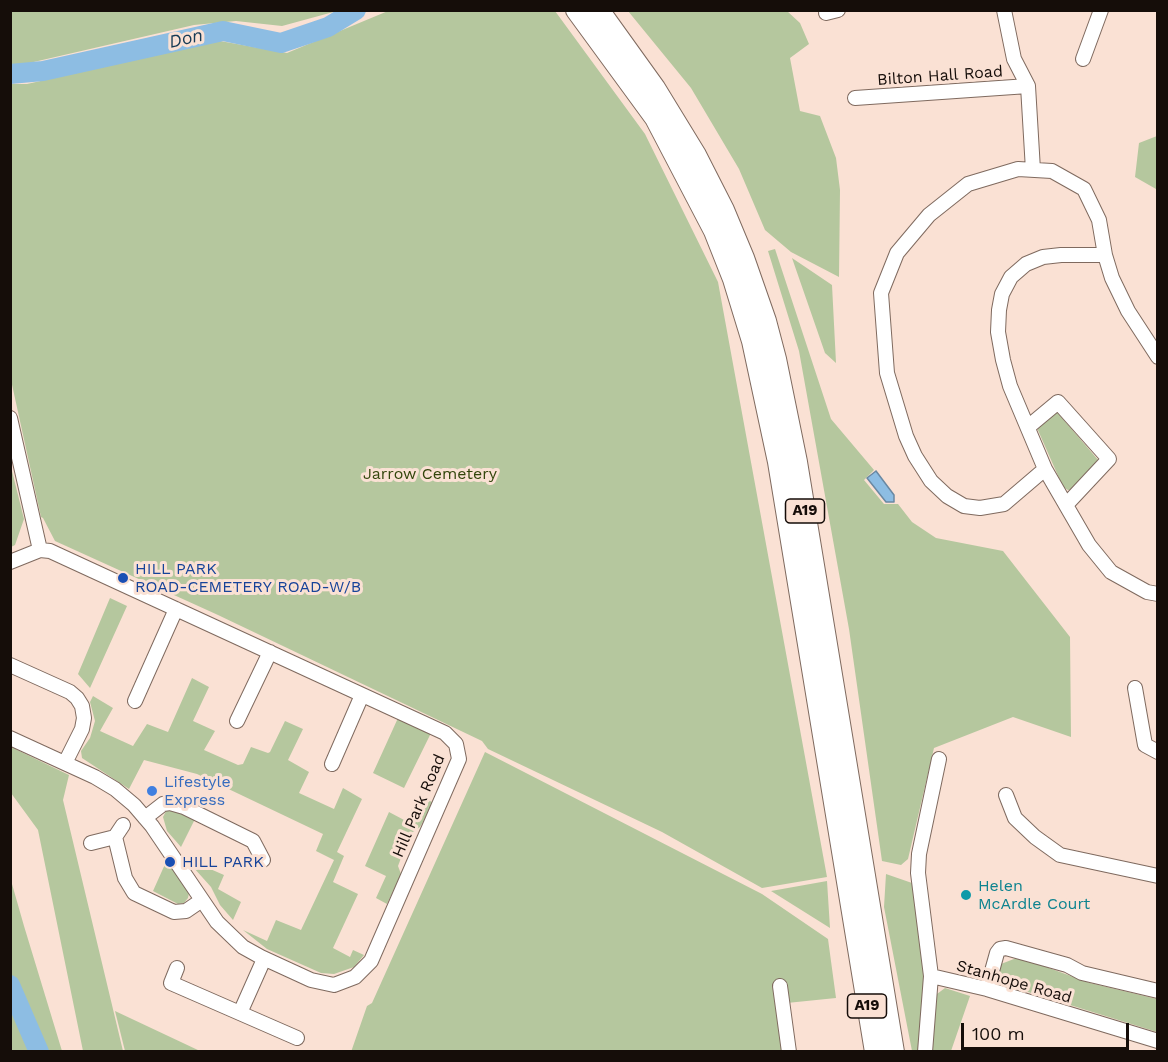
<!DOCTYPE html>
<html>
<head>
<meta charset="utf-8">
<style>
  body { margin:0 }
  #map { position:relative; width:1168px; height:1062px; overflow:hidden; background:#fae1d4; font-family:"Work Sans",sans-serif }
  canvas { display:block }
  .frame { position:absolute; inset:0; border:12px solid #150d09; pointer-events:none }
  .scale { position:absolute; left:961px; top:1023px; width:168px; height:27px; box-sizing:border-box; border:3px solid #150d09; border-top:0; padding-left:8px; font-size:18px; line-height:21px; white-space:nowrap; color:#150d09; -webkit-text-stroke:4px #fae1d4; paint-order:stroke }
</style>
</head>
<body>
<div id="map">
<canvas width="1168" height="1062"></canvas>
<div class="frame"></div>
<div class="scale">100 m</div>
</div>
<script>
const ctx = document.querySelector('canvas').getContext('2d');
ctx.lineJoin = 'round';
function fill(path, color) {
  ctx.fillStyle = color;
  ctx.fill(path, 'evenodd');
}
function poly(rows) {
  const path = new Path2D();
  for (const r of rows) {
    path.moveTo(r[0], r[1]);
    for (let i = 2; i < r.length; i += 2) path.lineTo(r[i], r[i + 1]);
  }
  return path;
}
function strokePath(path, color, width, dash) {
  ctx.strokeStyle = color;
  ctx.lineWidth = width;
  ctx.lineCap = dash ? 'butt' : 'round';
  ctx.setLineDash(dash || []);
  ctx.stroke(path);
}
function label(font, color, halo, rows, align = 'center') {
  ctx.font = font + ' "Work Sans",sans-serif';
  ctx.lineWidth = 6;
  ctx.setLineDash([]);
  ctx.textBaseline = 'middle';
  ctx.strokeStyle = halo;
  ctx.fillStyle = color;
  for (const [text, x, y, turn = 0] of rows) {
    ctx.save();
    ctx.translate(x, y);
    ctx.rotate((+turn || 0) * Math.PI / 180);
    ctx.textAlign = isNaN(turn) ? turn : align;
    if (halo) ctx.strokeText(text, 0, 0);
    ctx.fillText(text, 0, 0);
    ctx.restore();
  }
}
fill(poly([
  [11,10,337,10,337,11,282,26,236,21,194,25,12,67,10,67],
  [388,11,555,11,645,134,718,282,827,877,762,888,662,832,488,749,482,741,218,615,55,541,43,518,41,517,11,380,11,84,27,84,220,41,287,53],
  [628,11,787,11,800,23,809,44,790,58,800,111,820,116,836,158,840,190,839,277,791,252,765,230,739,169,691,88],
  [1157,136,1157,194,1156,189,1135,177,1139,143],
  [775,249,831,419,874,470,864,480,884,504,898,504,912,522,936,538,1003,551,1070,637,1071,737,1013,717,934,748,908,859,901,865,882,861,849,629,799,351,768,251],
  [792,258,832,285,836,363,825,353],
  [1057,412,1099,461,1074,490,1068,490,1063,487,1037,428],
  [10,463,24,519,15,545,11,547],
  [110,598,127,606,90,688,78,674],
  [192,678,209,687,193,721,215,731,204,750,238,765,243,764,251,747,268,753,270,752,285,721,303,729,288,760,309,772,299,793,334,809,343,788,362,799,337,852,344,856,333,882,358,894,333,948,350,957,353,950,364,955,354,967,334,974,321,973,267,949,243,930,267,941,276,920,301,930,334,860,316,851,323,834,197,774,144,760,129,789,82,758,81,751,90,738,95,721,90,702,93,696,113,708,100,731,133,746,147,724,168,732],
  [398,718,431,733,404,788,373,773],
  [11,747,69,775,63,800,123,1051,83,1051,38,830,11,793],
  [485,752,762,894,828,939,836,998,777,1004,783,1051,351,1052,367,1006,372,1003],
  [418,795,434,803,420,827,410,834,398,866,401,874,387,904,376,898,386,876,365,866,389,812,406,821],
  [173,809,195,819,181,847,167,831,163,817,166,811],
  [185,858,224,875,218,889,241,902,233,920,220,905,211,887],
  [166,862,171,866,189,893,188,898,184,903,178,904,153,891],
  [886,874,912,883,915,892,925,983,920,1051,912,1051,884,907],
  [10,877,24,926,62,1051,11,1051],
  [827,881,830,928,771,891],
  [1019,957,1090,983,1157,999,1157,1032,999,983,997,978,1001,964],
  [945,988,970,996,951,1051,932,1052,937,994],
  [115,1011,200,1051,125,1051]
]), '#b5c79e');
const water = poly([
  [876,471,894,495,894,502,886,502,867,478,876,471]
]);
fill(water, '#8dbde3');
strokePath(water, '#6988a2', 1.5);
strokePath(poly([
  [10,74,43,71,223,31,281,43,328,27,356,10],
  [10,985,39,1052]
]), '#8dbde3', 20);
const minor = poly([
  [1004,10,1014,59,1028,86,1033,170],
  [826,13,838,10],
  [1083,59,1101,10],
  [855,98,1028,86],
  [1105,255,1061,255,1043,257,1026,264,1011,277,1002,294,999,310,998,332,1003,360,1010,386,1045,469,1089,545,1111,572,1147,592,1158,594],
  [10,418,40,550],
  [1028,427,1058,402,1109,459,1066,505],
  [1045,469,1004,504,980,508,964,506,947,496,931,481,915,456,906,436,887,373,881,293,897,253,929,215,968,184,1018,169,1052,171,1084,189,1099,220,1105,255,1112,278,1128,311,1158,357],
  [10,562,40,550,50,551,445,733,456,744,459,759,371,961,355,977,334,985,311,980,261,957,243,947,217,922,152,826,134,805,115,789,95,777,10,738],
  [10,665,70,692,77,698,82,706,84,718,82,729,65,763],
  [1135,688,1145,745,1158,752],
  [135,701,176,609],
  [237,721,270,652],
  [332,764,362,695],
  [1006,795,1015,818,1035,837,1060,855,1158,876],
  [145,818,163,804,170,803,184,807,253,841,263,860],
  [115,837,125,878,134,893,174,912,186,911,202,900],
  [91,843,115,837,123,825],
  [177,968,171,983,297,1038],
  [931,976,987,989,1158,1041],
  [780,986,789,1052],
  [987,989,997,953,1000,949,1006,948,1067,965,1082,973,1158,991],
  [240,1013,264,959],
  [925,1052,931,976,918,873,919,854,939,759]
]);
const highway = poly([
  [576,10,655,118,714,231,733,279,752,341,778,462,875,1052],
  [599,10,655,88,696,155,724,210,744,258,766,321,776,359,797,462,894,1052]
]);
strokePath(minor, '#7f6a5f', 16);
strokePath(highway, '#7f6a5f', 22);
strokePath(minor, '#fff', 14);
strokePath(highway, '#fff', 20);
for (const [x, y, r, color] of [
  [123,578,6,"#1a4fb4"],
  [152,791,6,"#3f7fe0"],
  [170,862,6,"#1a4fb4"],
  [966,895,6,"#0f9aa8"]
]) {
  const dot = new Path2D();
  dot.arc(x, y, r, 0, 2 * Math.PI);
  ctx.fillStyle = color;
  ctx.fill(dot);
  strokePath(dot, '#fae1d4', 2);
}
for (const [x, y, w] of [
  [805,511,39],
  [867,1006,39]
]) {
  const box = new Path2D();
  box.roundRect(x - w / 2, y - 12, w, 24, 4.5);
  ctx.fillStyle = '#fae1d4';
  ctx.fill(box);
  strokePath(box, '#150d09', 1.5);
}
label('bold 15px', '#150d09', null, [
  ["A19",805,511],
  ["A19",867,1006]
]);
label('16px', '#150d09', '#fae1d4', [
  ["Bilton Hall Road",940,76,-4],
  ["Hill Park Road",419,806,-67],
  ["Stanhope Road",1014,982,16]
]);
label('16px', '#33460c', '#fae1d4', [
  ["Jarrow Cemetery",430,474]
]);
label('16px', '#164399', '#fae1d4', [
  ["HILL PARK",135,569],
  ["ROAD-CEMETERY ROAD-W/B",135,587],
  ["HILL PARK",182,862]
], 'left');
label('16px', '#366cbe', '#fae1d4', [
  ["Lifestyle",164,782],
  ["Express",164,800]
], 'left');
label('16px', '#0d838f', '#fae1d4', [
  ["Helen",978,886],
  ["McArdle Court",978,904]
], 'left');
label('italic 18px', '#153a55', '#fae1d4', [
  ["Don",186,39,-13]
]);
</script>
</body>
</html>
